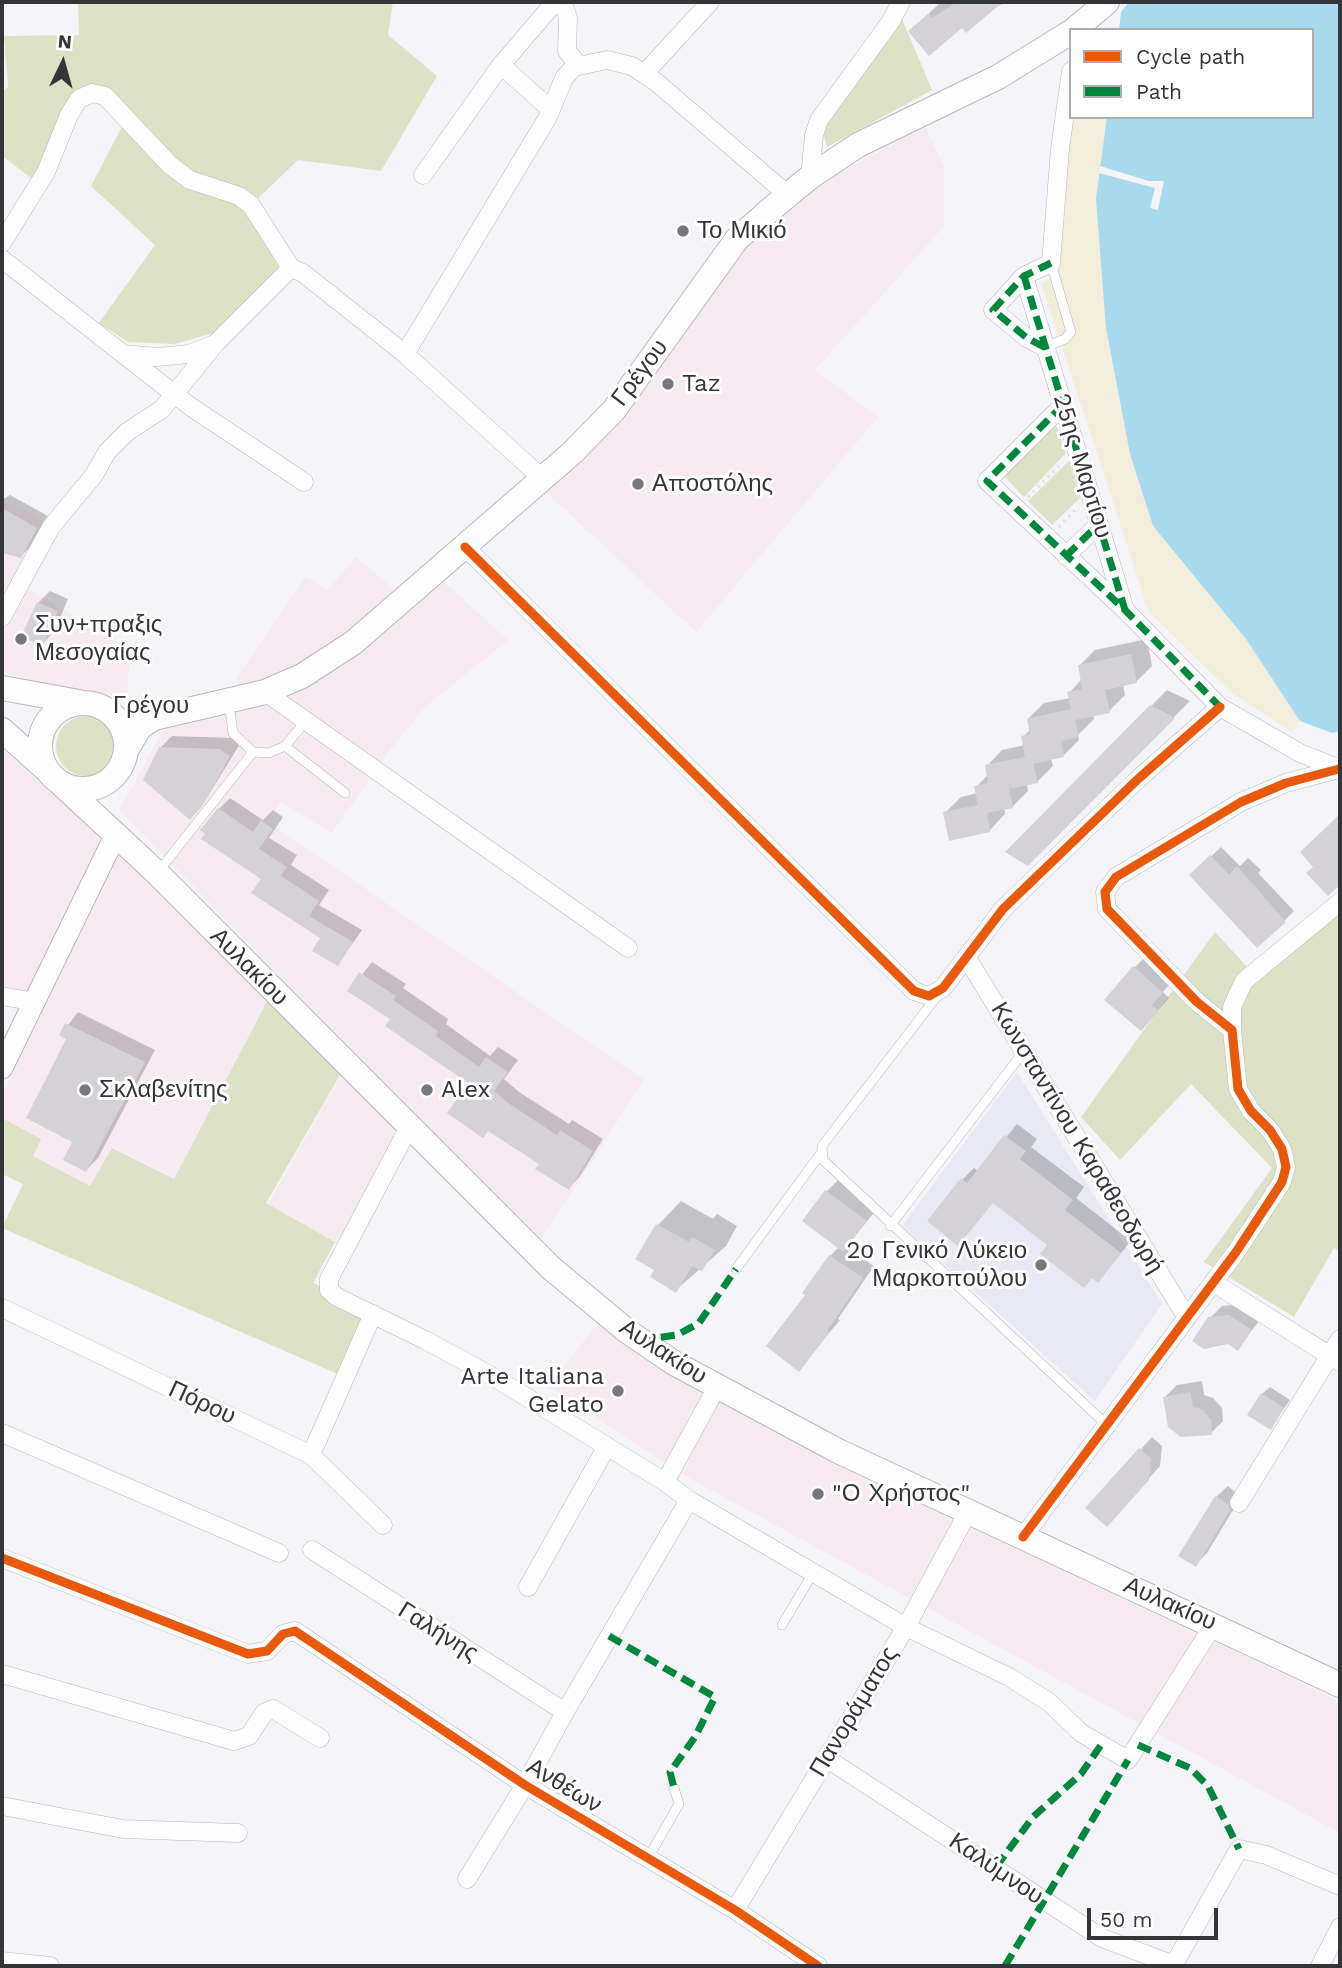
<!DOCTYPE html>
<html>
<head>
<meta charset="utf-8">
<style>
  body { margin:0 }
  #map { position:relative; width:1342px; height:1968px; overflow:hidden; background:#f4f4f9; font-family:"Work Sans",sans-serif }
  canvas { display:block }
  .frame { position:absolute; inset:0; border:4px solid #343539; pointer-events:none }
  .legend { position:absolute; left:1069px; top:28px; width:245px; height:91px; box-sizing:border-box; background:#fff; border:2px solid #aeaeb0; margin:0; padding:9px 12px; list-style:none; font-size:21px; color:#343539 }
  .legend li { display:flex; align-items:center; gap:14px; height:35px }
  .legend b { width:35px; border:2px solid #aeaeb0 }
  .north { position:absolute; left:28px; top:28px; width:70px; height:70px; -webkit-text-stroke:5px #fff; paint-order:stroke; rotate:5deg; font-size:19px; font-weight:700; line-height:28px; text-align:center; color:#343539 }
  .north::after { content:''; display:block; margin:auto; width:24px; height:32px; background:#343539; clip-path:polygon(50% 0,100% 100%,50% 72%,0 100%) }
  .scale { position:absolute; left:1087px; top:1908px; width:131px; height:32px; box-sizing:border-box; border:4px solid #343539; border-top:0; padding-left:9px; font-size:21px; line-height:24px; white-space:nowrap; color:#343539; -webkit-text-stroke:5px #fff; paint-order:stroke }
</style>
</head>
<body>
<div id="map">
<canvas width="1342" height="1968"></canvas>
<div class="frame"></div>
<ul class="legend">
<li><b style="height:9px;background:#e8590c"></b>Cycle path</li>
<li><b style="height:9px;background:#00873e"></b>Path</li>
</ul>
<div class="north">N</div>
<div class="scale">50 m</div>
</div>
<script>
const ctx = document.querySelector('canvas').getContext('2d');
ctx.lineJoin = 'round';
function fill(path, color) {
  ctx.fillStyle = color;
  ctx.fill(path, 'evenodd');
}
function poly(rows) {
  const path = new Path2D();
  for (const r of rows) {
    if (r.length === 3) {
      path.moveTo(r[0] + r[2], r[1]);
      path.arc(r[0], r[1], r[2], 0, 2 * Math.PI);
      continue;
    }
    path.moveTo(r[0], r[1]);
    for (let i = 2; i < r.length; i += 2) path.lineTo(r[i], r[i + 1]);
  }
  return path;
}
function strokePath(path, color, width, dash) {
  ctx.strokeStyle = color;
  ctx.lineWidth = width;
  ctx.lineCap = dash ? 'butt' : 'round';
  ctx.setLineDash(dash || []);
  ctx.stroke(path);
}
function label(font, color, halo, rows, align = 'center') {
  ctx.font = font + ' "Work Sans",sans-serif';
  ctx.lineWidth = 6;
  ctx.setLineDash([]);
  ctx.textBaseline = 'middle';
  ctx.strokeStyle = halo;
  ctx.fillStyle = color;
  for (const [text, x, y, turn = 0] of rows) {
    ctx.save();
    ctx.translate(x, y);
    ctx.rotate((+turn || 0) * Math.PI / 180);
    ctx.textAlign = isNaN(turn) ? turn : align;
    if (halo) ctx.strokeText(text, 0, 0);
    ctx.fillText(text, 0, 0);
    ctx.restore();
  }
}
fill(poly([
  [925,127,944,166,944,226,815,370,878,417,696,632,546,492,623,417,749,242,802,194],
  [2,501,23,508,47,524,16,581,130,650,127,698,45,687,2,670],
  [356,557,399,594,336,646,260,686,240,689,237,677,306,577,327,591],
  [443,581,508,640,425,707,386,755,332,833,281,802,268,822,644,1080,540,1241,119,810,164,729,273,704,341,668],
  [2,750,110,835,26,996,2,985],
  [125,840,272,992,174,1179,113,1148,90,1186,33,1156,2,1118,2,1096],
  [345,1070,405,1127,338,1245,268,1204],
  [599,1321,767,1421,1340,1702,1340,1833,691,1479,549,1387]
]), '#f8eaf1');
fill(poly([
  [1017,1072,1162,1304,1095,1401,902,1226]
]), '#e9e9f6');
fill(poly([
  [78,2,393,2,388,35,437,76,381,171,298,160,251,205,287,261,213,333,175,344,128,342,99,323,155,245,91,186,124,123,89,92,39,184,2,156,2,91,8,87,4,36,79,35],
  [902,19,932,90,827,147,823,132,845,94],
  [1056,425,1066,453,1024,497,1004,476],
  [1069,461,1081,497,1052,525,1028,501],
  [86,746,30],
  [1340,893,1340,1251,1334,1248,1294,1317,1204,1262,1272,1168,1191,1084,1120,1160,1081,1117,1215,932,1251,971],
  [272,992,344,1068,266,1203,335,1242,313,1283,370,1307,340,1375,2,1228,23,1184,2,1174,2,1118,41,1139,33,1156,90,1186,112,1148,174,1179]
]), '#dde1c6');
fill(poly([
  [1072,117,1107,117,1106,328,1130,454,1153,526,1246,639,1300,721,1292,732,1233,694,1149,612,1041,283,1058,274]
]), '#f3eedc');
fill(poly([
  [1129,2,1340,2,1340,731,1332,733,1300,721,1246,639,1153,526,1130,454,1106,328,1096,199,1107,117,1312,117,1312,30,1119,30,1121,12]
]), '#a8d9ec');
fill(poly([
  [1100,166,1149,181,1164,181,1158,210,1150,208,1155,188,1099,173]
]), '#f4f4f9');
fill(poly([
  [941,2,1006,2,962,26,910,31],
  [10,495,48,516,32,545,20,557,2,552,2,500],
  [50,591,68,599,54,632,42,644,38,603],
  [1147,639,1152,666,1136,682,1123,684,1125,695,1109,711,1093,715,1094,719,1078,735,1079,740,1064,755,1051,758,1053,766,1037,782,1027,784,1028,791,1012,807,1004,808,1005,814,990,830,945,813,961,797,977,793,976,787,988,775,987,766,1002,750,1025,745,1023,737,1031,729,1028,719,1044,703,1070,698,1069,693,1082,679,1079,666,1095,650],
  [1167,690,1190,701,1028,864,1007,852],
  [172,736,232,738,240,744,201,807,190,818,160,748],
  [230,798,263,820,273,810,283,817,269,838,297,855,291,865,329,890,319,905,362,930,338,964,322,937,263,879,219,809],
  [1221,847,1240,866,1248,858,1261,870,1258,873,1294,911,1284,921,1192,875],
  [1146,956,1173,980,1163,992,1169,998,1152,1017,1134,968],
  [372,962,406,984,403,988,448,1019,446,1024,490,1056,498,1047,518,1060,504,1079,519,1092,569,1124,572,1120,603,1139,580,1176,569,1188,471,1082,392,1018,349,991],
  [78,1012,155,1050,98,1158,86,1170,74,1141,68,1038,61,1034],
  [1017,1124,1037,1139,1031,1147,1084,1187,1076,1198,1131,1241,1098,1281,994,1201,958,1243,962,1180,974,1168,978,1171],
  [838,1180,877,1209,846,1247,874,1266,838,1319,840,1320,799,1369,808,1294,830,1256,839,1247,827,1191],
  [681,1201,713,1219,717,1214,737,1226,726,1246,676,1290,656,1270,637,1259,658,1225],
  [1242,1304,1262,1317,1238,1349,1210,1318,1222,1306],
  [1202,1381,1204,1395,1213,1398,1222,1408,1223,1421,1211,1433,1165,1397,1177,1385],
  [1270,1387,1290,1400,1270,1428,1262,1394],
  [1152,1437,1162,1446,1160,1466,1118,1513,1088,1508],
  [1228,1486,1241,1497,1207,1553,1196,1564,1216,1497]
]), '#0003');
fill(poly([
  [957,2,1003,2,966,33,962,28,929,56,908,31,928,14,932,18],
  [2,508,37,528,21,558,2,553],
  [37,602,58,611,43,646,21,637],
  [1131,654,1137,683,1105,690,1110,713,1075,720,1079,737,1061,741,1064,757,1033,764,1038,783,1009,789,1013,808,987,813,990,832,949,841,943,812,978,805,974,786,988,783,985,765,1025,757,1021,736,1030,734,1027,719,1071,709,1067,692,1082,689,1078,665],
  [1150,705,1175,718,1028,866,1005,852],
  [159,747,220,749,230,756,206,800,190,820,143,780],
  [218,808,253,832,261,820,273,829,259,849,287,867,281,876,319,901,309,916,353,942,338,966,312,951,320,938,251,893,261,879,201,839,205,834,200,830],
  [1340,814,1340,885,1328,896,1306,873,1313,867,1300,852],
  [1210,855,1229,875,1237,866,1286,922,1257,948,1189,875],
  [1133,966,1163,993,1152,1005,1159,1011,1141,1031,1104,1000],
  [359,972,396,996,393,1000,438,1031,436,1036,479,1067,486,1057,508,1072,494,1091,508,1103,557,1135,560,1130,593,1151,569,1190,535,1169,539,1164,488,1131,483,1138,447,1113,468,1083,385,1026,390,1019,347,991],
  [65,1023,145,1062,86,1172,63,1160,72,1142,26,1118,66,1039,59,1035],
  [1004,1135,1026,1151,1020,1159,1073,1200,1065,1210,1121,1253,1098,1283,1092,1278,1084,1288,1040,1254,1047,1245,993,1203,958,1246,927,1221,961,1178,967,1183],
  [825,1190,867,1221,843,1252,802,1221],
  [656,1224,689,1242,692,1237,715,1250,702,1271,692,1266,676,1293,650,1277,654,1270,635,1259],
  [829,1255,863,1278,827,1331,829,1333,799,1372,766,1346,805,1295,802,1293],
  [1229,1315,1252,1330,1238,1351,1228,1344,1204,1349,1192,1341,1208,1317],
  [1190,1392,1193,1407,1202,1409,1211,1420,1212,1435,1181,1437,1168,1427,1163,1397],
  [1261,1393,1284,1408,1271,1430,1247,1415],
  [1139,1448,1151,1458,1149,1480,1107,1527,1085,1508],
  [1215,1496,1228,1504,1230,1510,1196,1567,1178,1556]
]), '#d4d2d6');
const service = poly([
  [1045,347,1065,339,1071,332,1051,263],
  [229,703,233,733,253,752,269,753,285,746,345,793],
  [285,746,306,721],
  [158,872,253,752],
  [938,995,822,1146,823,1160,1107,1425],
  [890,1226,1024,1051],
  [736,1269,821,1153],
  [782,1625,813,1573],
  [648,1858,679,1804,674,1788]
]);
const minor = poly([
  [563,2,568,18,567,51,579,66],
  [501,65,550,109],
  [644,74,710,2],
  [423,175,501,65,555,2],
  [810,177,814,135,819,120,891,21,901,2],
  [2,243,46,172,69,115,79,99,92,93,105,96,170,165,190,180,239,196,251,205,291,268],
  [2,259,123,354,157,357,189,354,215,344,291,268,303,273,405,354,542,478],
  [1024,276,1125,610],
  [1044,347,1027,338,993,310,1024,276,1051,263,1060,149,1071,71],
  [123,354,191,407,304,482],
  [405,354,548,117,564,78,574,67,607,60,632,66,656,82,788,195],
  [1063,405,987,481,1125,610,1220,707,1300,753,1340,769],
  [465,547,914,991,929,996,943,988,1003,909,1138,779,1220,707],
  [1066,556,1099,524],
  [2,617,51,527,94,475,107,452,127,432,162,409,215,344],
  [265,692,628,948],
  [967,958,1187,1318],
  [2,996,35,1002],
  [1232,1030,1232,1007,1244,981,1340,902],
  [409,1127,329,1279,329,1290,337,1297,425,1340,497,1379,665,1482],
  [1214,1283,1340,1362],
  [2,1308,311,1455,383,1525],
  [2,1433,279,1553],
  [311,1455,373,1314],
  [689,1500,906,1627,1009,1677,1049,1702,1081,1733,1128,1760,1214,1624],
  [1239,1503,1340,1339],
  [1023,1537,1236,1252,1282,1182,1286,1167,1282,1149,1270,1130,1251,1111,1238,1089,1232,1030,1197,1002,1107,909,1105,892,1116,877,1241,802,1286,783,1339,769],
  [312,1550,565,1712],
  [2,1558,248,1654,267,1651,283,1634,295,1631,525,1785,735,1910,818,1966],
  [528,1587,607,1446],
  [2,1674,234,1741,249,1736,264,1713,273,1709,320,1738],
  [826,1758,1102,1938,1174,1965],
  [2,1806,123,1829,238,1833],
  [467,1879,525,1785,565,1712,689,1500,665,1482,717,1387],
  [735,1910,906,1627,968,1512],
  [2,1961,50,1966],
  [1173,1966,1239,1849,1266,1855,1340,1886],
  [1320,1966,1340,1927]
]);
const tertiary = poly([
  [2,1068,116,834]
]);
const secondary = poly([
  [1074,30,1107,2],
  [2,688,79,702],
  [83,746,43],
  [2,730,47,770],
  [127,749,140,727,154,718,265,692,302,676,353,643,572,453,614,410,737,239,770,210,810,177,858,145,998,77,1071,32],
  [58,781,157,873,551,1268,627,1331,674,1363,838,1451,1340,1685]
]);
strokePath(service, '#b7b8bb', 10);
strokePath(minor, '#b7b8bb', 19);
strokePath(tertiary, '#b7b8bb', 23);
strokePath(secondary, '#b7b8bb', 26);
strokePath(poly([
  [1028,497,1062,463],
  [1059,527,1078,507]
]), '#e0e0e2', 3.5, [2, 5]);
strokePath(service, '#fdfdfe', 9);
strokePath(minor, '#fdfdfe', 18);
strokePath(tertiary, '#fdfdfe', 21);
strokePath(secondary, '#fdfdfe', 24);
strokePath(poly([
  [1024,276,1125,610],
  [1044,347,1027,338,993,310,1024,276,1051,263],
  [1063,405,987,481,1125,610,1220,707],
  [1066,556,1099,524],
  [640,1340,677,1335,699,1323,736,1269],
  [609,1636,715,1697,695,1737,670,1772,674,1788],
  [1138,1745,1190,1768,1208,1786,1239,1849],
  [996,1867,1033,1817,1081,1774,1101,1745],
  [1005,1966,1128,1760]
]), '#00873e', 7, [14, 7]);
strokePath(poly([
  [465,547,914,991,929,996,943,988,1003,909,1138,779,1220,707],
  [1023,1537,1236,1252,1282,1182,1286,1167,1282,1149,1270,1130,1251,1111,1238,1089,1232,1030,1197,1002,1107,909,1105,892,1116,877,1241,802,1286,783,1339,769],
  [2,1558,248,1654,267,1651,283,1634,295,1631,525,1785,735,1910,818,1966]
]), '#e8590c', 9);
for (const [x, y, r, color] of [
  [683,231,7,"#77787c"],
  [668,384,7,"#77787c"],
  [638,484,7,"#77787c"],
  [21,639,7,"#77787c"],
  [85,1090,7,"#77787c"],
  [427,1090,7,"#77787c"],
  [1041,1265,7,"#77787c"],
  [618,1391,7,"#77787c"],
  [818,1494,7,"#77787c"]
]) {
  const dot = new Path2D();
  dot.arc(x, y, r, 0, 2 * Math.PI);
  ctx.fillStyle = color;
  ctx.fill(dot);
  strokePath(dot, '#fff', 2.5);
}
label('24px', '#343539', '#fff', [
  ["Το Μικιό",697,231],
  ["Taz",682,384],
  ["Αποστόλης",652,484],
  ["Συν+πραξις",35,625],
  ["Μεσογαίας",35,653],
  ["Σκλαβενίτης",99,1090],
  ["Alex",441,1090],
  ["2ο Γενικό Λύκειο",1027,1251,"right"],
  ["Μαρκοπούλου",1027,1279,"right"],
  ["Arte Italiana",604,1377,"right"],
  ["Gelato",604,1405,"right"],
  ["\"Ο Χρήστος\"",832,1494]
], 'left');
label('24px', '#343539', '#fff', [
  ["Γρέγου",640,373,-53],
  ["25ης Μαρτίου",1082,466,73],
  ["Γρέγου",151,706],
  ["Αυλακίου",249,967,45],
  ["Κωνσταντίνου Καραθεοδωρή",1077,1138,59],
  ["Αυλακίου",663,1352,33],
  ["Πόρου",202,1403,25],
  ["Αυλακίου",1170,1604,24],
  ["Γαλήνης",438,1632,32],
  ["Πανοράματος",854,1712,-59],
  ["Ανθέων",564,1786,31],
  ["Καλύμνου",996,1869,34]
]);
</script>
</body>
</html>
